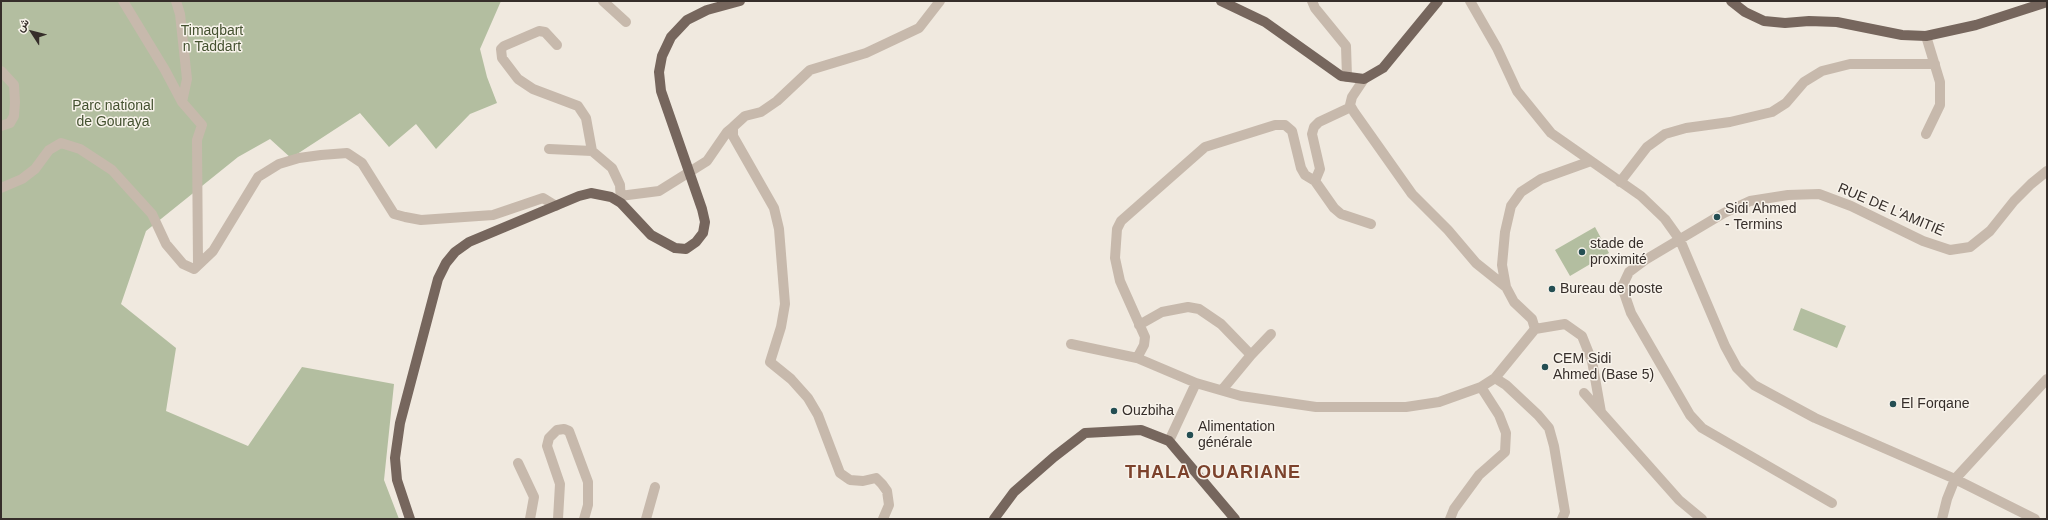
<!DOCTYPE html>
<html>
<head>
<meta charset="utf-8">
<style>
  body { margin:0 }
  #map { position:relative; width:2048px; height:520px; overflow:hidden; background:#f0e9df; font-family:Helvetica,Vazirmatn,sans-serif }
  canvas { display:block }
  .frame { position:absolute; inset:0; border:2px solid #362e2a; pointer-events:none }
  .north { position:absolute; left:12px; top:12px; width:40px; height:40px; -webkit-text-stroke:3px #f8f3eb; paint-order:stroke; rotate:306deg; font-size:11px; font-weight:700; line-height:16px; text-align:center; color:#362e2a }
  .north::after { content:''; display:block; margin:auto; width:14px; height:18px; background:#362e2a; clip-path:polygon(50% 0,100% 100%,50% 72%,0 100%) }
</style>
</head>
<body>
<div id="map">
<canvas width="2048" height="520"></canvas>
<div class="frame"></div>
<div class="north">ش</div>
</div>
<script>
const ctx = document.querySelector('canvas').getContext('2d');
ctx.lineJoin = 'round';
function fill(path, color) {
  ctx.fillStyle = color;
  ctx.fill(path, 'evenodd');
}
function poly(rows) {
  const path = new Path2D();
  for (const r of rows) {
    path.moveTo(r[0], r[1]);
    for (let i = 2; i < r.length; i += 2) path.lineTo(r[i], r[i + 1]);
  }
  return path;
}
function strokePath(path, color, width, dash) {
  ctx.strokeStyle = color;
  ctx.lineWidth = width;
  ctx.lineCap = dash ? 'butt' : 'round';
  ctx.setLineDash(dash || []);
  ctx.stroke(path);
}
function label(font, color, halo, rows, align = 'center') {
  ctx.font = font + ' Helvetica,sans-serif';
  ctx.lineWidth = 3;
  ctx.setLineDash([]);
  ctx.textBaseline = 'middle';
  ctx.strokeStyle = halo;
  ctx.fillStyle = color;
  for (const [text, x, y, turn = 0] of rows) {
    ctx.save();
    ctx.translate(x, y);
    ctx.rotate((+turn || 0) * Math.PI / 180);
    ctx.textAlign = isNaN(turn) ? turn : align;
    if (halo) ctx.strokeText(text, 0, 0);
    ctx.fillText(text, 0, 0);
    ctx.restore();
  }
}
fill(poly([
  [1,1,501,1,480,49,487,77,497,103,470,114,436,149,416,124,389,147,360,113,291,158,270,139,238,157,146,231,121,304,176,348,166,411,248,446,302,367,394,384,384,480,399,519,1,519],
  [1595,227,1609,253,1570,276,1555,250],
  [1801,308,1846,326,1837,348,1793,330]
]), '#b3bea0');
strokePath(poly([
  [123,1,165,70,182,102,202,125,197,140,198,265],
  [176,1,180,14,187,79,182,102],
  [603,1,626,22],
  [1312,1,1315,8,1346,46,1347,77],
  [1470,1,1497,48,1517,91,1551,133,1641,196,1665,219,1680,240,1725,346,1737,368,1754,385,1815,418,1955,479,2035,519],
  [557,45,545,32,539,31,504,46,501,49,502,58,518,79,533,89,578,106,586,118,592,151,612,168,620,185,621,203],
  [1,71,14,85,15,102,14,116,10,123,1,126],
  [1364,79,1352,97,1350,105,1354,112,1412,194,1448,230,1476,263,1506,287],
  [1926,134,1940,105,1940,82,1926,36],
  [549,149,592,151],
  [1315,181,1320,169,1312,134,1314,127,1319,122,1351,107],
  [1620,182,1647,147,1665,134,1686,128,1730,122,1772,112,1786,103,1804,82,1822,71,1850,64,1935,64],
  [1,188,22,179,35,169,49,150,61,143,80,149,112,170,131,191,152,214,166,244,183,264,194,269,213,251,258,177,279,164,299,158,321,155,347,153,362,163,394,214,405,217,421,220,493,215,543,198,556,206],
  [620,196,659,191,707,161,727,132,733,127],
  [1139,325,1162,312,1188,307,1199,309,1221,324,1251,355],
  [1535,329,1532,319,1514,302,1506,287,1502,265,1505,232,1511,206,1521,192,1541,179,1591,161],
  [1071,344,1137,358,1196,383],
  [1137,358,1144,345,1145,337,1120,281,1115,258,1117,229,1121,221,1205,147,1275,125,1285,125,1292,131,1301,168,1305,175,1315,181,1334,208,1341,214,1371,224],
  [1495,378,1506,385,1538,415,1549,428,1554,446,1565,512,1562,519],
  [1222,390,1251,355,1271,334],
  [1584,393,1679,500,1702,519],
  [1169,441,1196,383,1241,396,1316,407,1406,407,1439,402,1481,387,1495,378,1535,329,1565,324,1582,336,1592,361,1601,412],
  [518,463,534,497,530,519],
  [1832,503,1702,428,1690,415,1631,313,1622,287,1629,272,1645,260,1724,213,1750,201,1788,195,1819,194,1851,206,1923,241,1950,250,1970,247,1990,231,2014,201,2031,184,2047,171],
  [558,519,560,484,547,446,549,438,557,430,564,429,569,431,588,482,588,505,584,519],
  [646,519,655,487],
  [883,519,889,505,887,491,882,484,876,478,863,481,850,480,840,473,818,415,808,398,791,379,770,362,781,327,785,304,779,229,774,208,733,136,733,127,745,116,761,112,777,101,810,70,866,53,919,28,940,1],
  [1450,519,1454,509,1479,475,1505,452,1506,433,1499,415,1481,387],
  [1942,519,1947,499,1955,479,2047,379]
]), '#c7b9ac', 10);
strokePath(poly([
  [1221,1,1265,22,1341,76,1364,79,1383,68,1438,1],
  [1731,1,1745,12,1764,21,1785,23,1809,21,1837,22,1902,35,1926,36,1976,25,2047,2],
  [410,519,397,480,395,458,400,423,438,279,446,263,455,252,469,242,579,196,591,193,611,197,621,203,651,235,675,248,686,249,696,242,703,233,705,222,702,209,661,91,659,72,662,56,671,37,687,20,707,10,740,1],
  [994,519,1014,492,1054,457,1085,433,1141,430,1169,441,1235,519]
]), '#76665d', 10);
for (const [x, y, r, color] of [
  [1717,217,4,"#244e53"],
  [1582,252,4,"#244e53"],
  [1552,289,4,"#244e53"],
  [1545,367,4,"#244e53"],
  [1893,404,4,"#244e53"],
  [1114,411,4,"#244e53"],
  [1190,435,4,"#244e53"]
]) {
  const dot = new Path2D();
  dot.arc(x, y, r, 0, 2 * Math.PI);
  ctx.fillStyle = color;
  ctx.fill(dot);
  strokePath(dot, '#f8f3eb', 1.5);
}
label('14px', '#445130', '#f8f3eb', [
  ["Timaqbart",212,31],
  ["n Taddart",212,47],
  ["Parc national",113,106],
  ["de Gouraya",113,122]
]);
label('14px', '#362e2a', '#f8f3eb', [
  ["Sidi Ahmed",1725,209],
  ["- Termins",1725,225],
  ["stade de",1590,244],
  ["proximité",1590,260],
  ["Bureau de poste",1560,289],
  ["CEM Sidi",1553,359],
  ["Ahmed (Base 5)",1553,375],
  ["El Forqane",1901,404],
  ["Ouzbiha",1122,411],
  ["Alimentation",1198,427],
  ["générale",1198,443]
], 'left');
label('14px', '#362e2a', '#f8f3eb', [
  ["RUE DE L'AMITIÉ",1891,210,23]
]);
ctx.letterSpacing = '1px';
label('bold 18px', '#7c422c', '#f8f3eb', [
  ["THALA OUARIANE",1213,473]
]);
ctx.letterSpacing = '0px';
</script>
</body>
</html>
